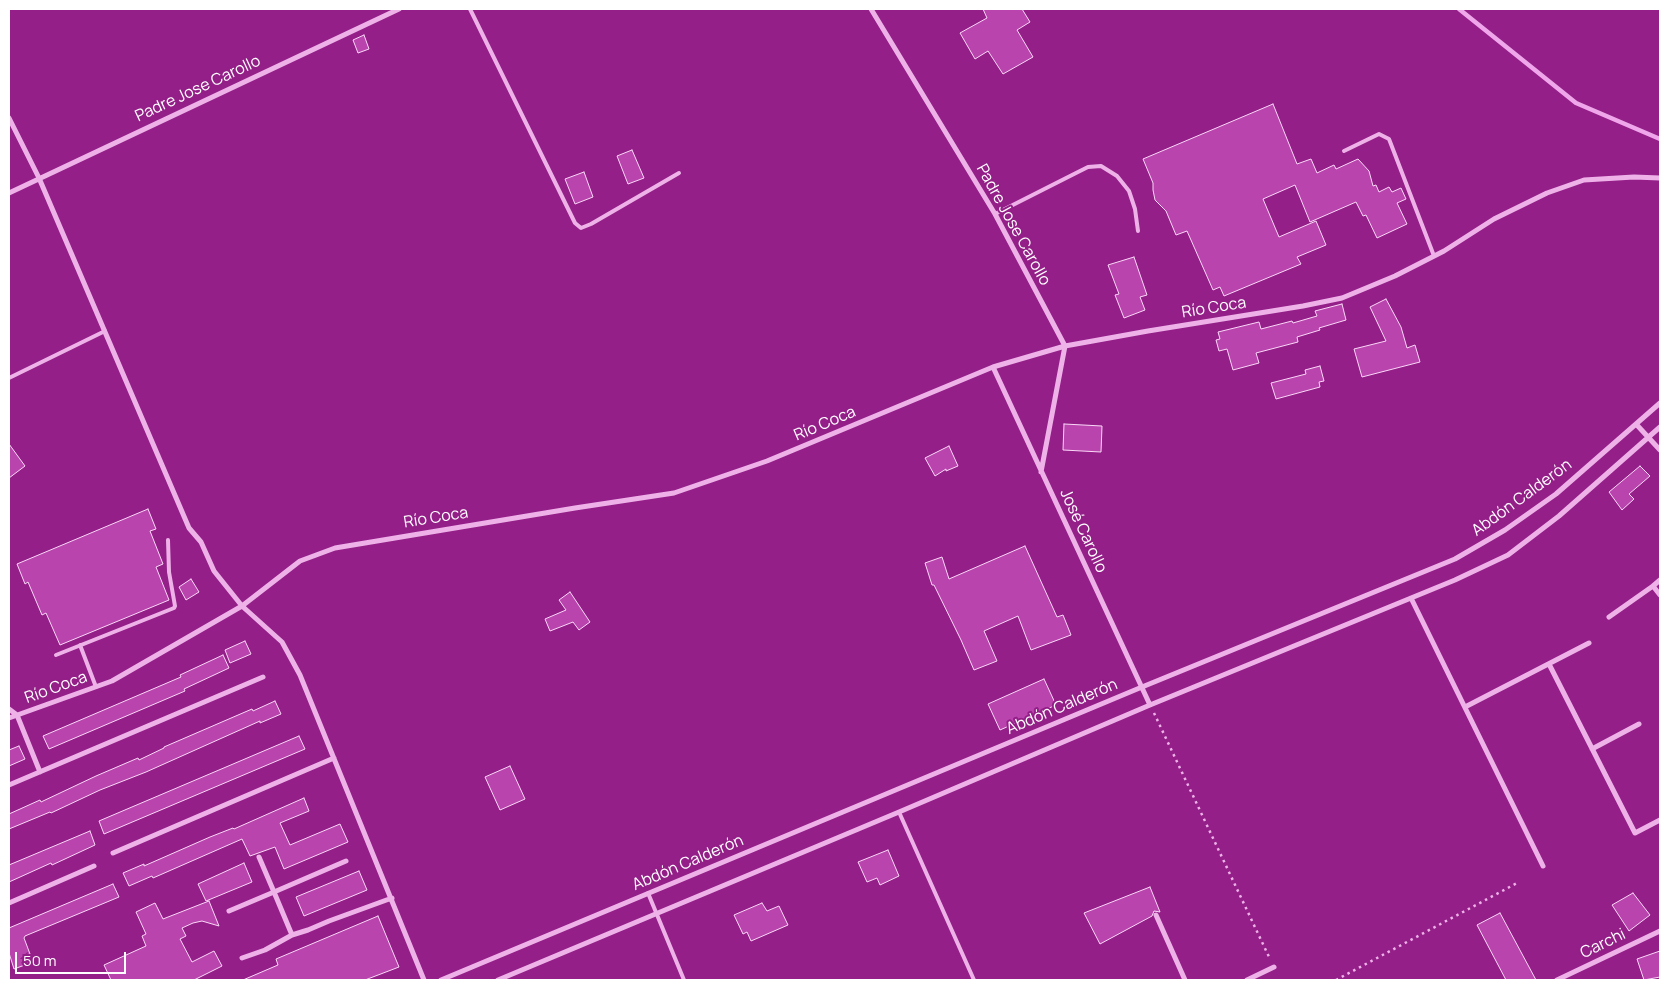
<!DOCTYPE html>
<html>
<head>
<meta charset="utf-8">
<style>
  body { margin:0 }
  #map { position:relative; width:1669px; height:989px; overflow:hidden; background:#941f88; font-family:Manrope,sans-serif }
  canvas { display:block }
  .frame { position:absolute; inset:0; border:10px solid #fff; pointer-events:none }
  .scale { position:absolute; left:15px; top:952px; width:111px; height:22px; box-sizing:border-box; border:2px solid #fff; border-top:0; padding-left:6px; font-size:15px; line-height:18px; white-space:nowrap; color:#fff; -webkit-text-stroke:4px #941f88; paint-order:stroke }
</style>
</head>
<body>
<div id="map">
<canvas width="1669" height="989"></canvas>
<div class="frame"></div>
<div class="scale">50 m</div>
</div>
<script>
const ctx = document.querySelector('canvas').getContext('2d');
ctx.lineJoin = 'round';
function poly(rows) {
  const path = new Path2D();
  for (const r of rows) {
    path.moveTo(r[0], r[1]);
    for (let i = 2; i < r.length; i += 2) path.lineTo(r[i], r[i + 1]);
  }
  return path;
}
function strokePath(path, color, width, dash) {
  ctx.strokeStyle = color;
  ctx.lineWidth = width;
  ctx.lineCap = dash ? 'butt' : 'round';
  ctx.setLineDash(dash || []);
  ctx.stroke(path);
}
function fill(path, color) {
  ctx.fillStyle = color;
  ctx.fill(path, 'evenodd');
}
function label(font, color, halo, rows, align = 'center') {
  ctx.font = font + ' Manrope,sans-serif';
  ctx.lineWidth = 4;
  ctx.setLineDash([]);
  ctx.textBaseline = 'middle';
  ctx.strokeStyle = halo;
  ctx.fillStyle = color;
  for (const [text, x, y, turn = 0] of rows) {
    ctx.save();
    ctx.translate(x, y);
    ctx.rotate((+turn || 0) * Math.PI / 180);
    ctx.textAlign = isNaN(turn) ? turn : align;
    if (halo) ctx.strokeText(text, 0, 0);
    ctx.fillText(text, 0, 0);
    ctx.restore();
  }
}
strokePath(poly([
  [1459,9,1576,103,1660,139]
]), '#f0a6ea', 4.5);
const building = poly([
  [983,9,1022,9,1030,22,1017,30,1033,57,1003,74,988,51,975,59,960,33,987,18,983,9],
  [364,35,369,49,358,53,353,40,364,35],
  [1273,104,1297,164,1311,159,1317,173,1334,165,1336,169,1358,159,1369,171,1373,186,1376,185,1379,192,1389,187,1392,192,1401,188,1406,199,1397,203,1407,224,1377,238,1366,215,1363,216,1356,202,1310,222,1295,185,1263,199,1279,237,1316,221,1326,245,1297,257,1301,264,1224,296,1220,287,1213,290,1187,231,1176,235,1166,211,1155,200,1153,190,1153,183,1143,159,1273,104],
  [632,150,644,178,628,184,617,156,632,150],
  [584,172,593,197,575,204,565,179,584,172],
  [1134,257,1147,295,1140,297,1145,310,1124,318,1115,295,1119,294,1108,265,1134,257],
  [1386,299,1401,327,1407,348,1415,345,1420,362,1362,377,1354,349,1386,341,1370,307,1386,299],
  [1342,304,1346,320,1319,328,1320,330,1297,337,1298,342,1256,353,1259,363,1233,370,1227,349,1219,351,1216,340,1220,339,1218,332,1259,322,1261,329,1292,321,1293,323,1317,316,1315,311,1342,304],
  [1320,366,1324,381,1319,382,1320,387,1276,399,1271,383,1306,374,1305,370,1320,366],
  [1064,424,1102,426,1101,452,1063,450,1064,424],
  [9,444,25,466,9,478,9,444],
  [949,446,958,466,946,471,946,469,935,476,925,458,949,446],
  [1640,466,1650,476,1629,494,1634,499,1622,510,1609,492,1640,466],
  [148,509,156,529,150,531,163,564,156,567,169,600,60,645,46,613,42,615,28,582,25,584,17,564,148,509],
  [1025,546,1057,617,1063,615,1071,635,1031,650,1018,616,984,631,997,661,974,670,961,640,934,585,932,585,925,563,942,557,949,579,1025,546],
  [191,579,199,592,186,600,179,587,191,579],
  [570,592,590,622,579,630,573,622,550,631,545,619,566,610,559,600,570,592],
  [245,641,251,654,230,663,225,650,245,641],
  [223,655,229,668,184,689,185,691,49,749,43,736,181,677,180,675,223,655],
  [1044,679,1056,705,1000,730,988,704,1044,679],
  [275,701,281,714,260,723,260,721,146,772,100,790,51,813,50,812,9,829,9,814,40,800,41,802,96,776,138,758,139,760,164,748,164,747,252,709,253,711,275,701],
  [299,736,305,749,104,834,99,821,299,736],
  [19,746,25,759,9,766,9,750,19,746],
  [510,766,525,799,500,810,485,777,510,766],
  [304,798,309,811,280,823,290,845,340,824,348,842,284,869,275,847,250,856,242,839,153,878,152,876,129,886,123,873,144,864,144,866,210,837,233,828,234,829,304,798],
  [90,831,95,845,52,865,51,863,9,882,9,865,90,831],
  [888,850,899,876,880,885,877,878,867,882,858,862,888,850],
  [244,863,252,882,206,901,198,884,244,863],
  [359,871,367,890,304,916,296,897,359,871],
  [113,884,119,897,25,936,24,938,33,962,14,969,9,953,9,928,113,884],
  [1150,887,1160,912,1154,911,1152,916,1100,944,1084,913,1150,887],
  [1633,893,1650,915,1629,931,1612,905,1633,893],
  [209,901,219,926,202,921,193,923,182,928,186,936,180,939,192,962,214,951,222,966,194,980,111,980,104,965,146,946,142,936,146,934,136,912,155,903,163,919,209,901],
  [762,903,767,911,779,906,788,925,751,941,747,932,743,934,734,915,762,903],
  [1500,913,1536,980,1506,980,1477,925,1500,913],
  [378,916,399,967,365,980,243,980,278,965,276,959,378,916],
  [1660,951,1660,977,1644,980,1637,959,1660,951]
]);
fill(building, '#ba44ae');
strokePath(building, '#fad8f7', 1);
strokePath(poly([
  [1154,713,1270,959],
  [1336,980,1519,882]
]), '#eeb2e9', 2.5, [2.5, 4]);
strokePath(poly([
  [470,9,575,223,581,228,591,224,679,173],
  [1344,151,1379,134,1389,139,1434,256],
  [995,214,1078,172,1088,167,1101,166,1117,176,1129,191,1135,209,1138,231],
  [9,378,105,331],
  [80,645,96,687],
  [56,655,174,608,175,606,169,572,168,540],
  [899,812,974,980],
  [648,893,684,980]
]), '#eeb2e9', 4);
strokePath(poly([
  [871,9,995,214,1065,346,1041,472],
  [9,118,39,178,189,528,201,542,214,571,242,606,282,642,300,675,424,980],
  [9,193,399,9],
  [993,367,1150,705],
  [1636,424,1660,450],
  [1660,580,1653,586,1660,595],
  [1411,598,1543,866],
  [1609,617,1653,586],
  [1549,664,1635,833,1660,820],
  [1465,707,1589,643],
  [9,709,17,715,40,772],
  [9,718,112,681,242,606,300,561,335,548,575,508,674,493,767,461,993,367,1065,346,1148,331,1303,306,1342,298,1395,276,1444,251,1494,219,1547,193,1584,180,1634,177,1660,178],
  [1592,749,1639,724],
  [9,785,263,677],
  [113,853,334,758],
  [9,903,94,866],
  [229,911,274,892,259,857],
  [1156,915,1185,980],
  [292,935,274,892,346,861],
  [242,958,265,950,292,935,308,930,329,921,392,898],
  [441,980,1142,687,1455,559,1505,530,1556,494,1660,403],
  [498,980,899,812,1150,705,1455,580,1508,555,1559,516,1660,427],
  [1247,980,1274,967],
  [1557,980,1660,931]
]), '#eeb2e9', 5);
label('16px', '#fff', '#941f88', [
  ["Padre Jose Carollo",198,89,-25],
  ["Padre Jose Carollo",1013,225,61],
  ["Río Coca",1214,308,-9],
  ["Río Coca",825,424,-23],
  ["Abdón Calderón",1522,498,-36],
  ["Río Coca",436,518,-9],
  ["José Carollo",1083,531,65],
  ["Río Coca",56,688,-20],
  ["Abdón Calderón",1062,707,-23],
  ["Abdón Calderón",688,863,-23],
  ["Carchi",1603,944,-26]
]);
</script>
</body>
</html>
